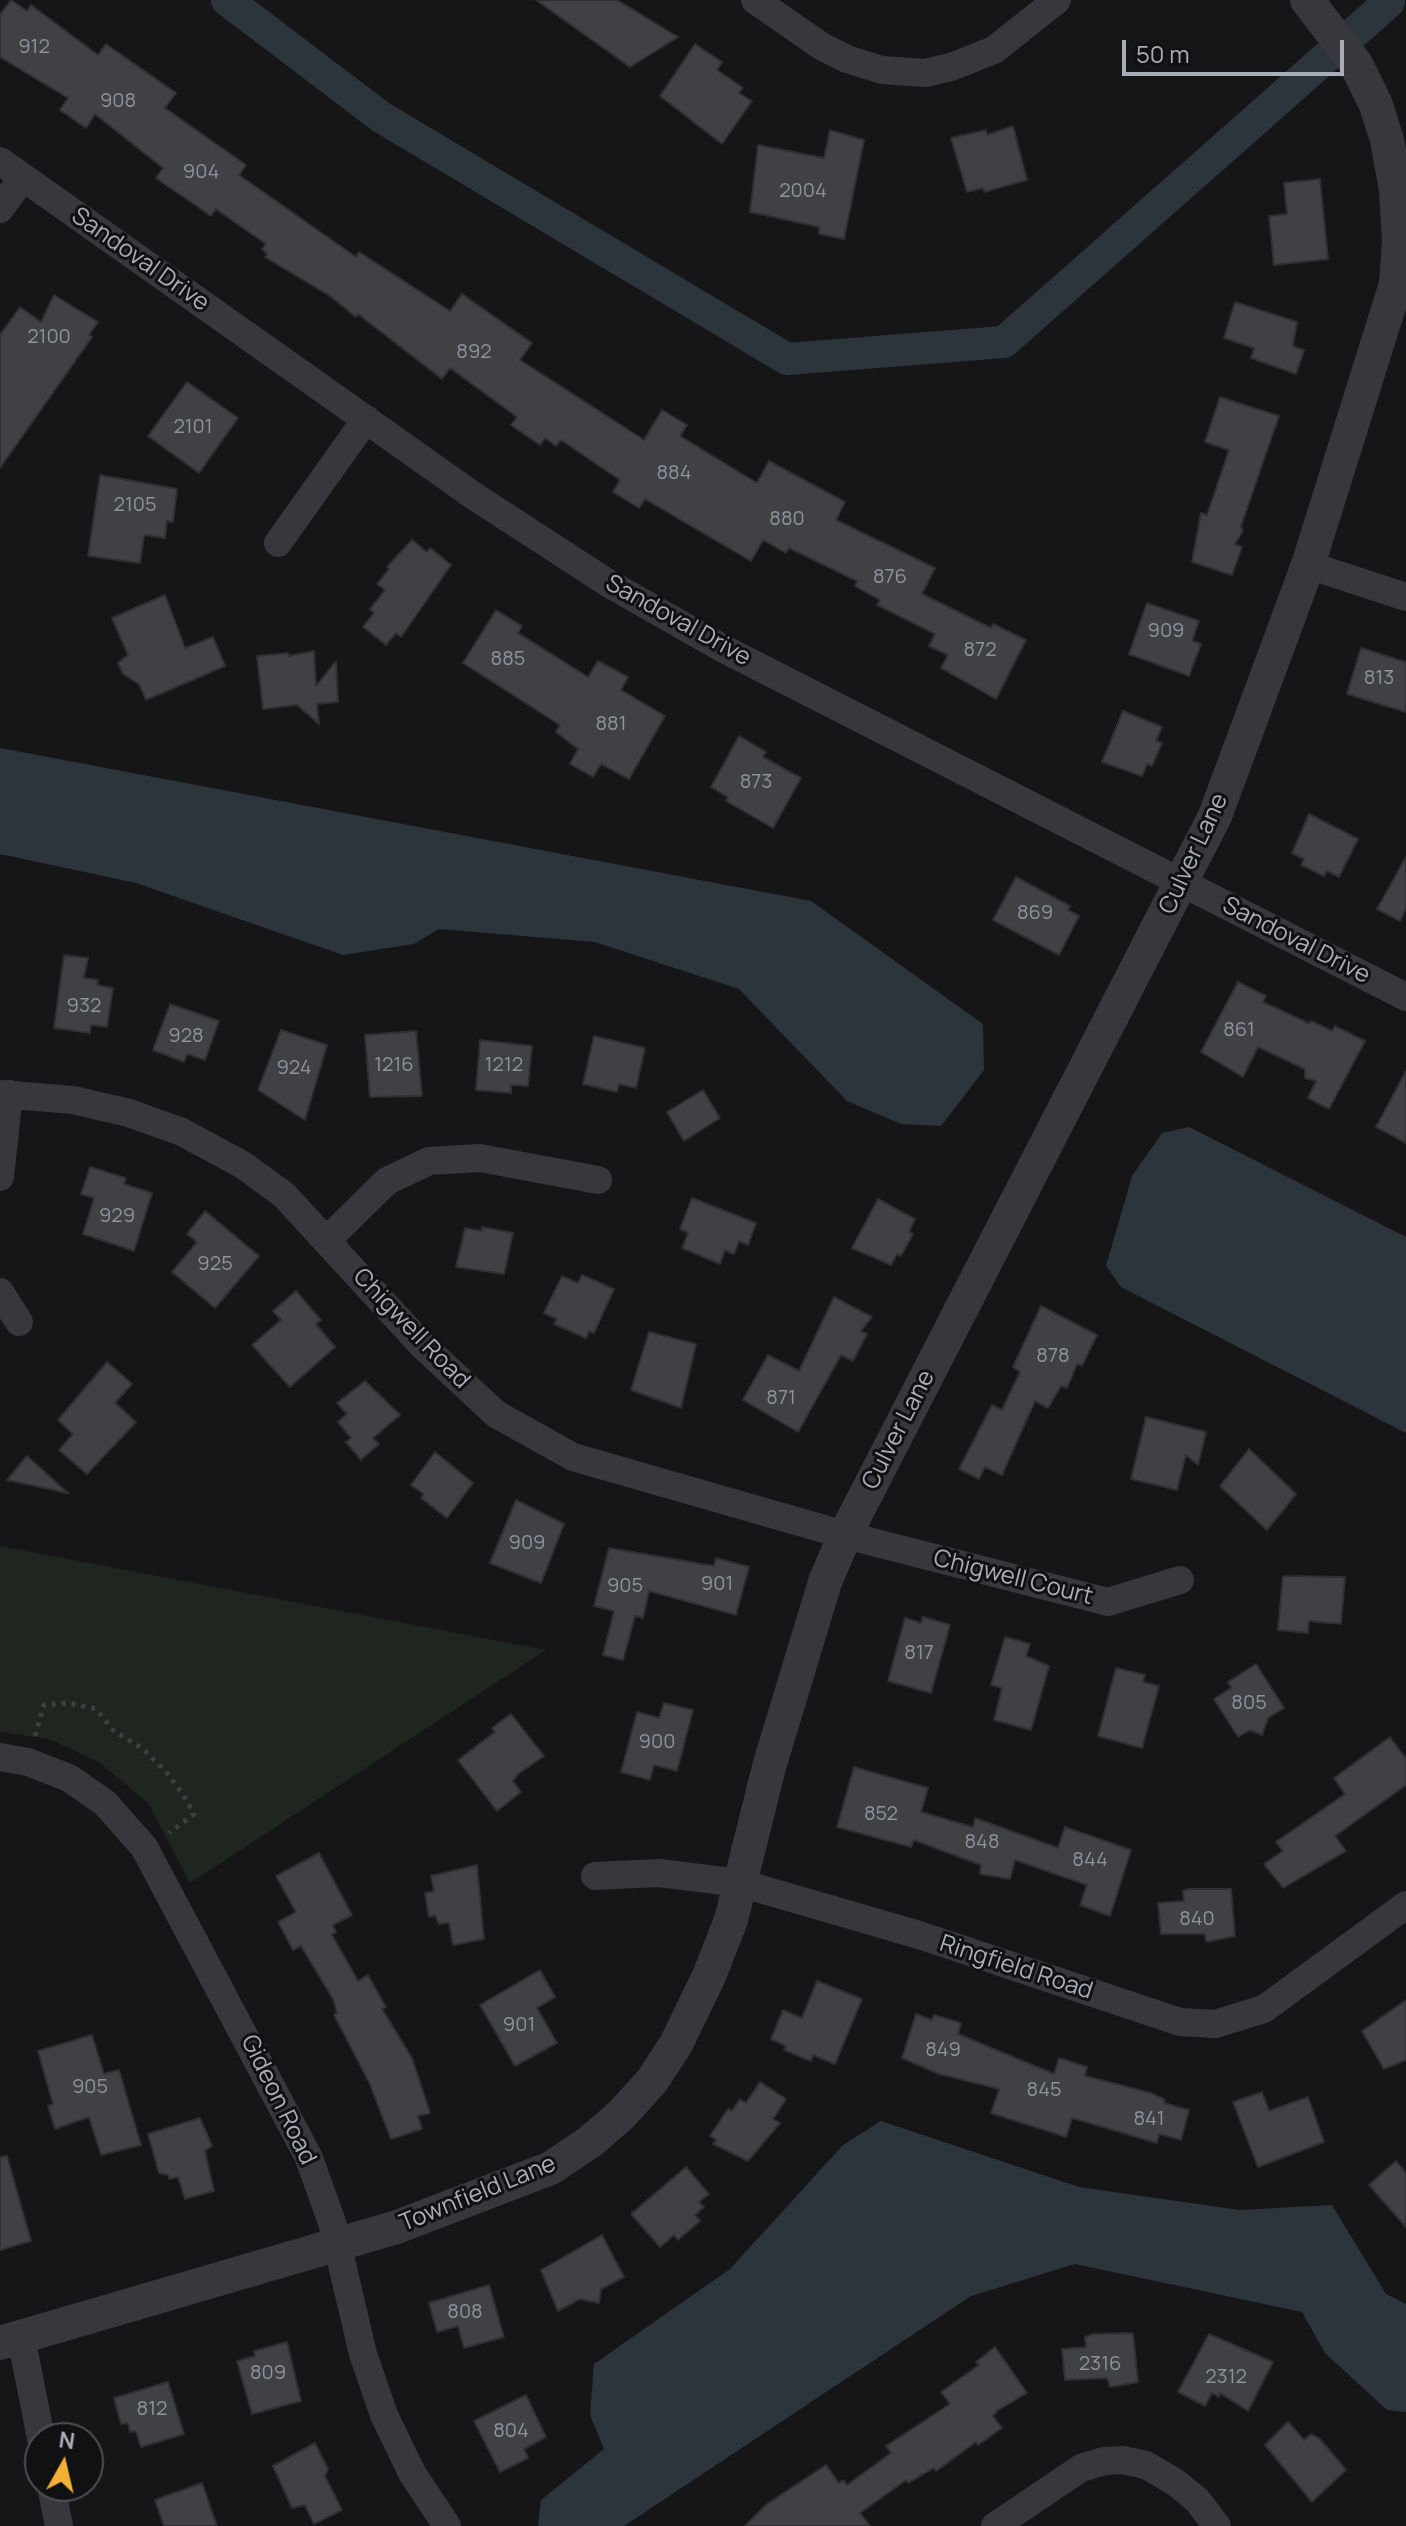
<!DOCTYPE html>
<html>
<head>
<meta charset="utf-8">
<style>
  body { margin:0 }
  #map { position:relative; width:1406px; height:2526px; overflow:hidden; background:#161618; font-family:Manrope,sans-serif }
  canvas { display:block }
  .north { position:absolute; left:24px; top:2422px; width:80px; height:80px; box-sizing:border-box; background:#111113; border:2px solid #4d4f55; border-radius:50%; rotate:8deg; font-size:22px; font-weight:700; line-height:32px; text-align:center; color:#a8adb8 }
  .north::after { content:''; display:block; margin:auto; width:28px; height:36px; background:#f2b134; clip-path:polygon(50% 0,100% 100%,50% 72%,0 100%) }
  .scale { position:absolute; left:1122px; top:40px; width:222px; height:36px; box-sizing:border-box; border:4px solid #a8adb8; border-top:0; padding-left:10px; font-size:24px; line-height:28px; white-space:nowrap; color:#a8adb8; -webkit-text-stroke:6px #111113; paint-order:stroke }
</style>
</head>
<body>
<div id="map">
<canvas width="1406" height="2526"></canvas>
<div class="north">N</div>
<div class="scale">50 m</div>
</div>
<script>
const ctx = document.querySelector('canvas').getContext('2d');
ctx.lineJoin = 'round';
function fill(path, color) {
  ctx.fillStyle = color;
  ctx.fill(path, 'evenodd');
}
function poly(rows) {
  const path = new Path2D();
  for (const r of rows) {
    path.moveTo(r[0], r[1]);
    for (let i = 2; i < r.length; i += 2) path.lineTo(r[i], r[i + 1]);
  }
  return path;
}
function strokePath(path, color, width, dash) {
  ctx.strokeStyle = color;
  ctx.lineWidth = width;
  ctx.lineCap = dash ? 'butt' : 'round';
  ctx.setLineDash(dash || []);
  ctx.stroke(path);
}
function label(font, color, halo, rows, align = 'center') {
  ctx.font = font + ' Manrope,sans-serif';
  ctx.lineWidth = 6;
  ctx.setLineDash([]);
  ctx.textBaseline = 'middle';
  ctx.strokeStyle = halo;
  ctx.fillStyle = color;
  for (const [text, x, y, turn = 0] of rows) {
    ctx.save();
    ctx.translate(x, y);
    ctx.rotate((+turn || 0) * Math.PI / 180);
    ctx.textAlign = isNaN(turn) ? turn : align;
    if (halo) ctx.strokeText(text, 0, 0);
    ctx.fillText(text, 0, 0);
    ctx.restore();
  }
}
fill(poly([
  [0,1546,546,1650,190,1883,148,1803,99,1762,49,1739,0,1732]
]), '#1e261f');
fill(poly([
  [0,748,811,901,983,1024,984,1070,941,1126,901,1124,847,1101,739,989,595,942,439,929,414,944,343,955,136,883,0,854],
  [1189,1127,1406,1237,1406,1433,1121,1287,1106,1266,1132,1176,1162,1133],
  [881,2121,1079,2187,1239,2210,1332,2205,1386,2294,1406,2304,1406,2412,1387,2410,1325,2353,1302,2312,1075,2264,971,2296,624,2526,538,2526,541,2500,604,2449,590,2415,594,2364,730,2269,843,2145]
]), '#2c353c');
strokePath(poly([
  [227,0,381,117,787,359,1004,342,1389,2]
]), '#2c353c', 32);
const building = poly([
  [11,0,27,11,31,5,98,55,106,44,176,93,165,108,246,165,239,175,356,257,359,252,450,311,462,294,532,343,520,360,644,440,662,410,687,425,680,436,757,483,769,461,845,502,836,520,935,568,922,594,991,628,993,624,1026,640,996,699,941,668,948,655,929,646,935,634,877,605,880,600,855,586,857,581,789,548,786,553,763,540,751,561,645,499,639,508,613,492,620,480,561,440,556,446,545,438,540,445,511,425,517,417,450,368,442,379,358,314,356,317,330,296,265,257,267,254,262,249,266,244,216,209,211,216,156,178,163,168,95,114,86,128,60,110,68,98,0,57,0,15,11,0],
  [536,0,617,0,678,37,630,67,536,0],
  [695,44,722,62,717,70,743,88,739,93,752,101,722,144,660,96,695,44],
  [1013,126,1027,180,984,192,983,188,967,192,951,138,986,130,987,135,1013,126],
  [830,130,864,140,844,239,819,234,819,227,750,212,758,145,824,158,830,130],
  [1320,179,1328,259,1274,265,1269,216,1287,214,1284,183,1320,179],
  [54,295,98,322,89,335,92,337,0,468,0,335,20,307,41,322,54,295],
  [1235,302,1297,322,1293,346,1304,350,1296,374,1251,358,1254,348,1224,338,1235,302],
  [187,382,238,418,199,473,148,436,187,382],
  [1220,397,1279,416,1241,526,1243,531,1235,544,1242,547,1232,575,1192,562,1201,513,1207,515,1229,450,1205,442,1220,397],
  [100,475,177,489,173,522,167,521,165,538,144,535,140,563,88,556,100,475],
  [412,540,427,552,430,548,451,565,401,637,396,633,386,645,363,627,374,613,370,609,385,590,377,584,389,569,387,567,412,540],
  [165,595,185,648,213,637,225,666,146,700,139,684,123,674,118,663,128,655,112,618,165,595],
  [1147,603,1199,621,1192,641,1201,644,1189,676,1129,654,1147,603],
  [496,610,522,626,518,633,588,677,598,661,628,677,621,690,665,716,629,779,601,764,593,777,570,764,578,749,556,732,560,725,463,663,496,610],
  [1361,648,1406,662,1406,712,1347,694,1361,648],
  [314,651,316,686,336,661,338,702,317,704,319,724,297,705,263,709,257,656,288,653,289,656,314,651],
  [1123,711,1162,727,1156,741,1162,743,1152,766,1147,764,1142,776,1102,762,1123,711],
  [739,736,766,752,763,757,801,778,773,828,726,801,728,797,711,787,739,736],
  [1309,814,1358,839,1339,877,1327,871,1324,876,1301,865,1304,859,1292,853,1309,814],
  [1406,857,1406,908,1400,921,1377,909,1406,857],
  [1016,877,1070,906,1068,910,1079,916,1059,955,993,920,1016,877],
  [64,955,88,958,84,978,98,980,97,985,113,988,107,1027,91,1025,90,1033,54,1028,64,955],
  [1238,982,1266,996,1263,1002,1310,1024,1311,1021,1332,1031,1335,1026,1365,1041,1329,1109,1308,1098,1316,1081,1305,1078,1305,1069,1258,1047,1243,1077,1201,1052,1238,982],
  [170,1004,219,1021,205,1060,187,1054,184,1062,153,1050,170,1004],
  [281,1030,327,1045,305,1120,258,1090,281,1030],
  [416,1031,422,1096,370,1097,365,1035,416,1031],
  [594,1036,645,1048,636,1088,619,1084,617,1092,583,1084,594,1036],
  [480,1040,532,1046,528,1086,511,1085,511,1093,476,1090,480,1040],
  [1406,1071,1406,1143,1376,1127,1406,1071],
  [703,1090,720,1118,684,1141,667,1112,703,1090],
  [90,1167,126,1178,124,1184,152,1193,134,1251,83,1234,94,1198,81,1194,90,1167],
  [692,1198,756,1223,748,1245,739,1241,734,1254,725,1250,720,1264,682,1248,688,1233,680,1229,692,1198],
  [878,1199,915,1219,909,1232,913,1234,901,1256,897,1254,891,1265,852,1248,878,1199],
  [205,1211,259,1256,215,1308,172,1272,197,1242,187,1234,205,1211],
  [482,1227,513,1233,504,1274,456,1267,465,1228,482,1231,482,1227],
  [582,1275,614,1289,594,1333,589,1331,586,1338,554,1324,557,1319,544,1313,562,1276,578,1283,582,1275],
  [296,1291,321,1320,316,1324,335,1347,290,1387,252,1345,281,1320,273,1311,296,1291],
  [834,1297,872,1317,861,1331,867,1334,853,1361,841,1355,798,1432,743,1400,768,1355,799,1371,834,1297],
  [1041,1306,1097,1335,1082,1366,1077,1364,1067,1388,1061,1386,1048,1408,1035,1401,1002,1475,985,1467,979,1479,959,1469,992,1405,1002,1410,1020,1372,1013,1367,1041,1306],
  [649,1332,696,1344,681,1408,631,1390,649,1332],
  [107,1362,132,1384,115,1403,136,1422,87,1474,59,1450,73,1434,58,1420,107,1362],
  [365,1381,400,1415,373,1438,379,1444,361,1460,346,1442,351,1438,338,1422,347,1414,337,1403,365,1381],
  [1146,1417,1206,1432,1198,1465,1186,1455,1177,1490,1131,1479,1146,1417],
  [1249,1449,1296,1494,1267,1530,1220,1486,1249,1449],
  [435,1452,473,1483,447,1518,421,1498,424,1494,411,1485,435,1452],
  [27,1456,68,1493,7,1480,27,1456],
  [516,1500,564,1524,541,1583,490,1563,516,1500],
  [609,1548,714,1566,716,1558,749,1567,736,1615,649,1591,643,1618,635,1616,623,1660,603,1655,614,1611,594,1606,609,1548],
  [1283,1576,1345,1577,1341,1624,1309,1621,1308,1633,1278,1630,1283,1576],
  [923,1617,950,1625,931,1693,888,1681,905,1618,921,1623,923,1617],
  [1005,1637,1030,1644,1026,1656,1049,1666,1031,1730,994,1720,1002,1688,991,1685,1005,1637],
  [1256,1664,1284,1708,1268,1718,1262,1735,1250,1730,1238,1737,1214,1699,1231,1688,1228,1682,1256,1664],
  [1116,1668,1145,1675,1143,1682,1159,1686,1142,1748,1098,1736,1116,1668],
  [664,1703,693,1710,677,1771,654,1765,650,1780,621,1772,637,1712,659,1718,664,1703],
  [511,1714,544,1756,518,1774,513,1781,521,1792,497,1811,458,1760,495,1732,492,1728,511,1714],
  [1390,1737,1406,1759,1406,1785,1335,1836,1346,1851,1283,1888,1264,1864,1283,1851,1276,1842,1345,1794,1334,1778,1390,1737],
  [854,1767,928,1788,921,1812,973,1827,975,1818,1058,1848,1065,1827,1131,1850,1110,1916,1080,1905,1087,1885,1015,1860,1010,1879,980,1874,981,1865,914,1840,911,1847,837,1827,854,1767],
  [319,1853,352,1915,333,1925,336,1932,332,1935,358,1981,368,1975,378,1993,386,2007,382,2009,412,2058,430,2113,418,2116,422,2129,391,2139,369,2082,334,2015,337,2013,333,1999,301,1946,293,1950,278,1922,296,1912,276,1876,319,1853],
  [477,1865,484,1939,453,1945,449,1923,439,1924,435,1915,429,1917,425,1893,434,1891,431,1876,477,1865],
  [1189,1889,1231,1889,1235,1936,1206,1942,1205,1934,1161,1934,1158,1903,1184,1901,1183,1891,1189,1889],
  [540,1970,555,1997,537,2008,557,2043,515,2066,480,2005,540,1970],
  [817,1981,862,1999,835,2064,813,2055,811,2061,784,2050,786,2046,771,2039,783,2010,802,2018,817,1981],
  [1406,2000,1406,2060,1384,2069,1362,2031,1406,2000],
  [916,2014,932,2020,934,2015,961,2023,958,2034,1054,2074,1059,2058,1087,2067,1085,2076,1151,2093,1165,2100,1164,2103,1189,2110,1181,2140,1159,2134,1157,2143,1072,2118,1066,2137,991,2113,999,2089,939,2074,902,2058,916,2014],
  [92,2035,104,2074,119,2070,141,2145,101,2155,89,2117,55,2129,48,2106,53,2104,38,2051,92,2035],
  [760,2082,786,2099,773,2119,780,2123,748,2161,713,2144,717,2140,710,2136,728,2109,732,2111,740,2099,746,2103,760,2082],
  [1262,2092,1269,2111,1308,2097,1324,2142,1258,2167,1233,2102,1262,2092],
  [200,2118,212,2146,205,2151,214,2191,185,2199,178,2177,169,2179,168,2175,159,2173,148,2134,200,2118],
  [7,2156,31,2241,0,2250,0,2157,7,2156],
  [1396,2161,1406,2173,1406,2227,1369,2185,1396,2161],
  [686,2167,709,2194,699,2202,704,2207,695,2215,700,2221,678,2240,674,2235,660,2247,631,2214,686,2167],
  [602,2235,624,2277,601,2289,599,2303,580,2299,558,2311,541,2270,602,2235],
  [489,2285,504,2337,464,2348,458,2326,437,2332,429,2303,489,2285],
  [1133,2333,1138,2382,1110,2387,1107,2378,1065,2380,1062,2349,1086,2347,1085,2337,1093,2334,1133,2333],
  [1209,2334,1273,2362,1248,2411,1220,2393,1219,2397,1212,2393,1205,2406,1178,2392,1209,2334],
  [287,2342,301,2401,252,2414,237,2361,255,2356,254,2351,287,2342],
  [995,2347,1027,2393,998,2410,993,2416,1002,2428,978,2445,976,2442,936,2471,934,2468,908,2483,906,2480,860,2513,870,2526,745,2526,767,2504,826,2465,839,2483,843,2480,847,2485,891,2453,886,2446,950,2404,941,2392,979,2365,976,2362,995,2347],
  [168,2382,184,2434,141,2447,136,2431,130,2432,128,2423,121,2424,114,2398,168,2382],
  [526,2395,546,2437,524,2449,528,2458,500,2472,474,2421,526,2395],
  [1288,2422,1304,2440,1311,2434,1320,2439,1346,2470,1312,2502,1265,2445,1288,2422],
  [315,2443,328,2469,325,2476,342,2510,314,2524,305,2505,292,2508,273,2466,315,2443],
  [202,2483,217,2526,164,2526,155,2500,202,2483]
]);
fill(building, '#404145');
strokePath(building, '#303034', 2);
strokePath(poly([
  [35,1736,44,1705,69,1703,96,1709,114,1731,142,1748,167,1773,184,1796,194,1814,169,1833]
]), '#3d3f44', 5, [4, 6]);
strokePath(poly([
  [755,0,821,46,847,59,882,70,925,73,951,67,994,50,1057,0],
  [0,161,474,496,608,583,722,648,1406,997],
  [0,209,23,177],
  [278,543,366,419],
  [1308,565,1406,597],
  [0,1094,73,1100,129,1113,182,1132,243,1165,284,1195,422,1345,496,1414,573,1457,845,1535,1108,1602,1180,1580],
  [0,1177,9,1094],
  [327,1240,387,1181,429,1161,480,1158,598,1180],
  [0,1292,19,1322],
  [0,1757,28,1762,69,1778,105,1803,144,1847,308,2156,332,2222,363,2354,384,2415,412,2473,447,2526],
  [595,1876,659,1873,740,1883,919,1935,1180,2022,1215,2024,1264,2009,1406,1905],
  [21,2337,41,2438],
  [51,2486,59,2526],
  [995,2526,1081,2468,1104,2461,1123,2460,1146,2465,1175,2482,1197,2500,1217,2526]
]), '#37383d', 28);
strokePath(poly([
  [0,2343,397,2227,551,2168,591,2141,620,2116,652,2081,676,2044,709,1976,731,1920,769,1767,825,1582,845,1535,1215,816,1308,565,1396,284,1399,242,1396,190,1387,140,1376,105,1356,64,1307,0]
]), '#37383d', 34);
label('20px', '#8e929b', null, [
  ["912",34,47],
  ["908",118,101],
  ["904",201,172],
  ["2004",803,191],
  ["2100",49,337],
  ["892",474,352],
  ["2101",193,427],
  ["884",674,473],
  ["2105",135,505],
  ["880",787,519],
  ["876",890,577],
  ["909",1166,631],
  ["872",980,650],
  ["885",508,659],
  ["813",1379,678],
  ["881",611,724],
  ["873",756,782],
  ["869",1035,913],
  ["932",84,1006],
  ["861",1239,1030],
  ["928",186,1036],
  ["1216",394,1065],
  ["1212",504,1065],
  ["924",294,1068],
  ["929",117,1216],
  ["925",215,1264],
  ["878",1053,1356],
  ["871",781,1398],
  ["909",527,1543],
  ["901",717,1584],
  ["905",625,1586],
  ["817",919,1653],
  ["805",1249,1703],
  ["900",657,1742],
  ["852",881,1814],
  ["848",982,1842],
  ["844",1090,1860],
  ["840",1197,1919],
  ["901",519,2025],
  ["849",943,2050],
  ["905",90,2087],
  ["845",1044,2090],
  ["841",1149,2119],
  ["808",465,2312],
  ["2316",1100,2364],
  ["809",268,2373],
  ["2312",1226,2377],
  ["812",152,2409],
  ["804",511,2431]
]);
label('24px', '#a8adb8', '#111113', [
  ["Sandoval Drive",140,260,35],
  ["Sandoval Drive",678,621,29],
  ["Culver Lane",1194,854,-65],
  ["Sandoval Drive",1296,941,27],
  ["Chigwell Road",411,1329,46],
  ["Culver Lane",899,1430,-63],
  ["Chigwell Court",1013,1578,14],
  ["Ringfield Road",1016,1968,18],
  ["Gideon Road",278,2100,64],
  ["Townfield Lane",478,2194,-22]
]);
</script>
</body>
</html>
